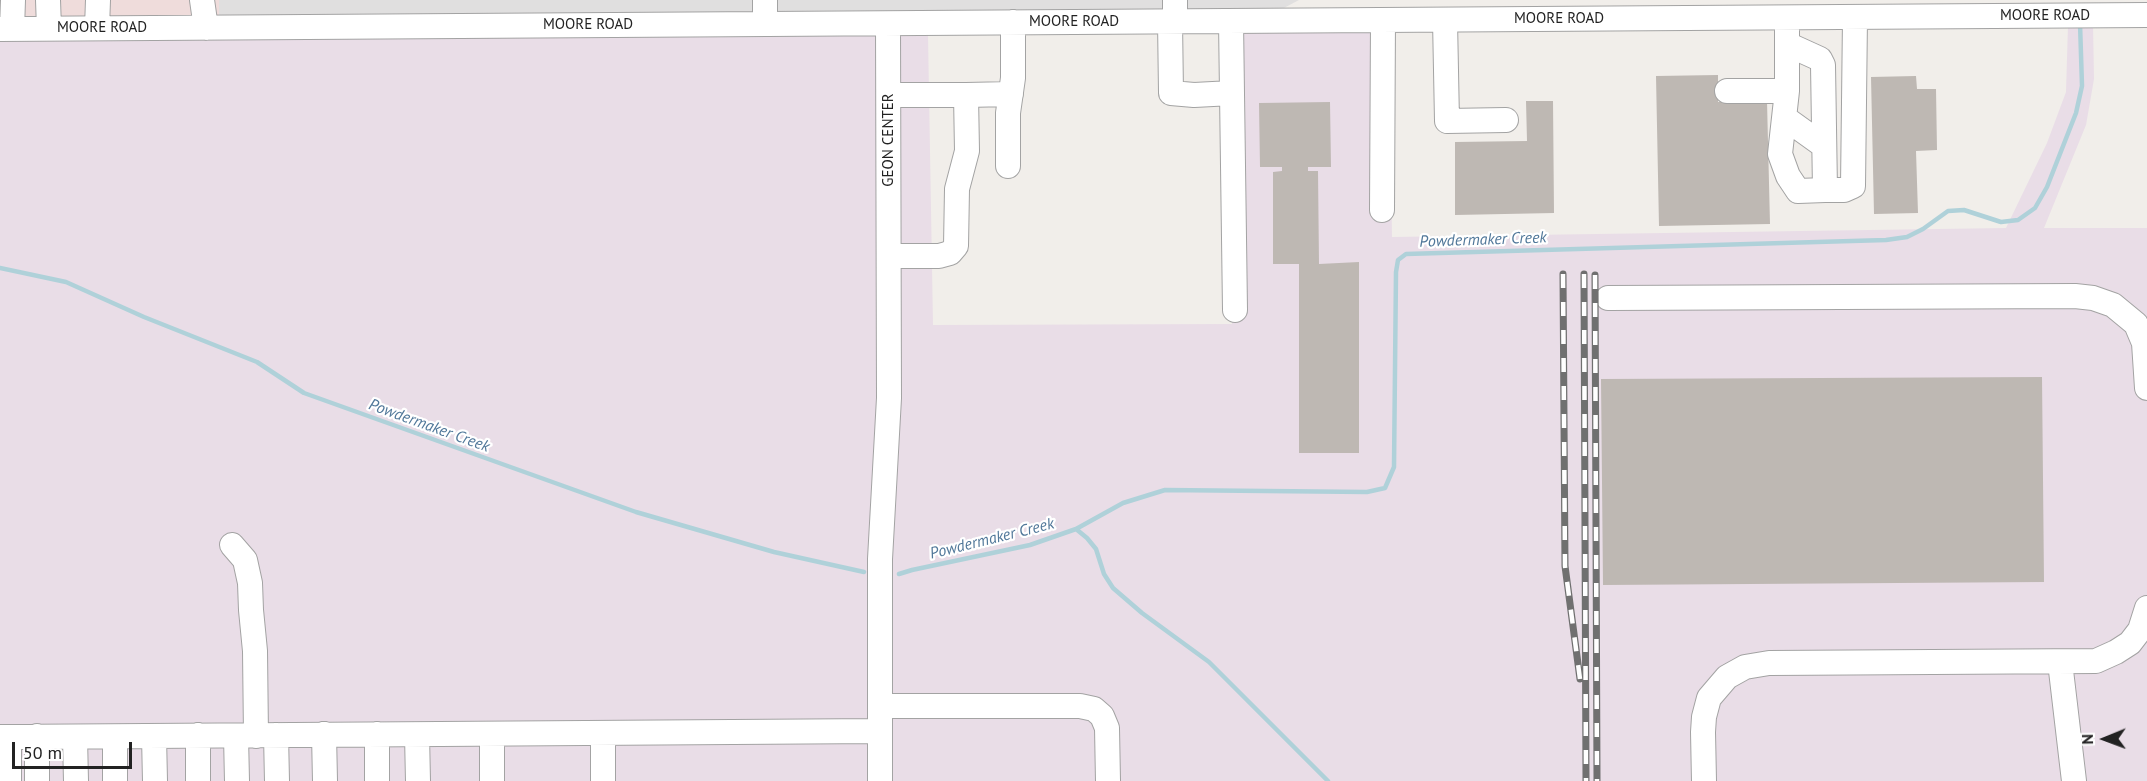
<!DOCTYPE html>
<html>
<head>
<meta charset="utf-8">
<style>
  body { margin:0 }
  #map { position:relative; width:2147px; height:781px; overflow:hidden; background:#f1eeea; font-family:"PT Sans",sans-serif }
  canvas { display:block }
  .north { position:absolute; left:2075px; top:709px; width:60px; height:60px; -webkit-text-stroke:4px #fff; paint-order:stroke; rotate:269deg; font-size:16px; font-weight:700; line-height:24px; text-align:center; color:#222 }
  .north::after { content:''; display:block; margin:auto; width:21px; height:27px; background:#222; clip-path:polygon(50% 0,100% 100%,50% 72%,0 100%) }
  .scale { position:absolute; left:12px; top:742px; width:120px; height:27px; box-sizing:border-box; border:3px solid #222; border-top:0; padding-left:8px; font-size:18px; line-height:21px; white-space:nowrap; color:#222; -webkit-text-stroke:4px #fff; paint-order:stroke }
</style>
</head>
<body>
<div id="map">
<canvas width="2147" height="781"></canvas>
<div class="north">N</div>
<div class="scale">50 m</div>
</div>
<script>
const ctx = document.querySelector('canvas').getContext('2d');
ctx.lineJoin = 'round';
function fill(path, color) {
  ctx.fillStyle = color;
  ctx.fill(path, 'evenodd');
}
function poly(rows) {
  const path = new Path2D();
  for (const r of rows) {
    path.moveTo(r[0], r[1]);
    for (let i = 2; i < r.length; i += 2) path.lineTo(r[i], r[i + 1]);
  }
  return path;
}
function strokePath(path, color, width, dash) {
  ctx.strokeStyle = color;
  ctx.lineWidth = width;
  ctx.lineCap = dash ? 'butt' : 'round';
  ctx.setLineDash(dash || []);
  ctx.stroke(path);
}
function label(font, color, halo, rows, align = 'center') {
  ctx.font = font + ' "PT Sans",sans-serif';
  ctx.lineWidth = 4.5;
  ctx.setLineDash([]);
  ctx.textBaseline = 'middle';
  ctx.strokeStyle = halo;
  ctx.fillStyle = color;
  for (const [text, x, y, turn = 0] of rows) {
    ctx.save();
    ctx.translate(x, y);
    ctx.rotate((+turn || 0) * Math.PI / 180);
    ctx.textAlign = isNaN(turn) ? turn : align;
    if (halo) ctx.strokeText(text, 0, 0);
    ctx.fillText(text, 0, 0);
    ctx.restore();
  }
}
fill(poly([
  [219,0,1299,0,1282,9,219,19]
]), '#e0dfdf');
fill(poly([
  [0,0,219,0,219,19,0,18]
]), '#efdcdb');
fill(poly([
  [2093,24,2094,79,2086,125,2044,228,2147,228,2147,781,0,781,0,39,928,35,933,325,1232,324,1230,30,1389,29,1392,237,2006,228,2047,143,2066,92,2068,25]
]), '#e9dde7');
strokePath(poly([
  [0,268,66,282,144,317,257,362,304,393,636,512,774,552,864,572],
  [1076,529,1087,538,1096,549,1104,574,1113,588,1142,613,1209,662,1328,781],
  [899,574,912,570,1030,545,1076,529,1123,503,1165,490,1367,492,1385,488,1394,467,1396,272,1398,260,1406,254,1886,240,1907,237,1923,229,1948,211,1964,210,2001,222,2018,220,2035,208,2047,187,2076,113,2082,86,2080,23]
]), '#afd1d9', 4.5);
fill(poly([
  [1718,75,1718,102,1767,101,1770,224,1659,226,1656,76],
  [1916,76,1917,89,1936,89,1937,150,1916,151,1918,213,1874,214,1871,77],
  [1526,101,1553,101,1554,213,1455,215,1455,142,1527,141],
  [1330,102,1331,167,1308,167,1308,171,1318,171,1319,264,1359,262,1359,453,1299,453,1299,264,1273,264,1273,172,1282,171,1282,167,1260,167,1259,103],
  [2042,377,2044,582,1603,585,1601,379]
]), '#beb8b3');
const minor = poly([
  [48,0,49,28],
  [202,0,206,28],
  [765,0,765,24],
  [1175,0,1175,21],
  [1445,20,1447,121,1506,120],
  [1170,21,1171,93,1194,95,1232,93],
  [1231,21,1235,310],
  [97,28,98,0],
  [0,29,2147,15],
  [12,29,13,0],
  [1787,44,1820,59,1823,65,1825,190,1798,191,1788,176,1780,154,1787,91,1787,18],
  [1727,91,1787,91],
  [889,95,966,95,967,151,957,189,956,246,950,253,939,256,890,256],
  [966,95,1011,94],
  [1785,118,1824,146],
  [1008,166,1008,113,1013,78,1013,22],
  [1825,190,1844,190,1853,186,1855,18],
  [1382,210,1383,20],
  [1608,298,2075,296,2093,298,2113,305,2136,324,2144,343,2147,388],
  [232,545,245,560,250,583,251,610,255,651,256,736],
  [2060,662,2074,781],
  [880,706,1080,706,1094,709,1102,716,1107,728,1108,781],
  [603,733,603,781],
  [324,734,325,781],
  [377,734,377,781],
  [198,735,198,781],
  [276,735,277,781],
  [417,735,418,781],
  [37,736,37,781],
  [154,736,155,781],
  [236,736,237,781],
  [0,737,879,731],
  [9,737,9,781],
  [75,737,76,781],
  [115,737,115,781],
  [492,781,492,734],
  [880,781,880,559,889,398,888,24],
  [1704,781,1703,732,1704,717,1709,698,1727,677,1745,667,1769,663,2096,661,2116,652,2130,643,2140,630,2147,608]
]);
strokePath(minor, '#a3a3a3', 26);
strokePath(minor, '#fff', 24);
const rail = poly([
  [1563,274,1565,566,1580,679],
  [1584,274,1586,781],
  [1595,275,1597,781]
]);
strokePath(rail, '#707070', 7);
strokePath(rail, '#fff', 4.5, [14]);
label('15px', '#222', '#fff', [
  ["MOORE ROAD",2045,16],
  ["MOORE ROAD",1559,19],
  ["MOORE ROAD",1074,22],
  ["MOORE ROAD",588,25],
  ["MOORE ROAD",102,28],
  ["GEON CENTER",889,140,-90]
]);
label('italic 16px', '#507799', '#fff', [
  ["Powdermaker Creek",1483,240,-2],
  ["Powdermaker Creek",429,426,20],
  ["Powdermaker Creek",992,539,-14]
]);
</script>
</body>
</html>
